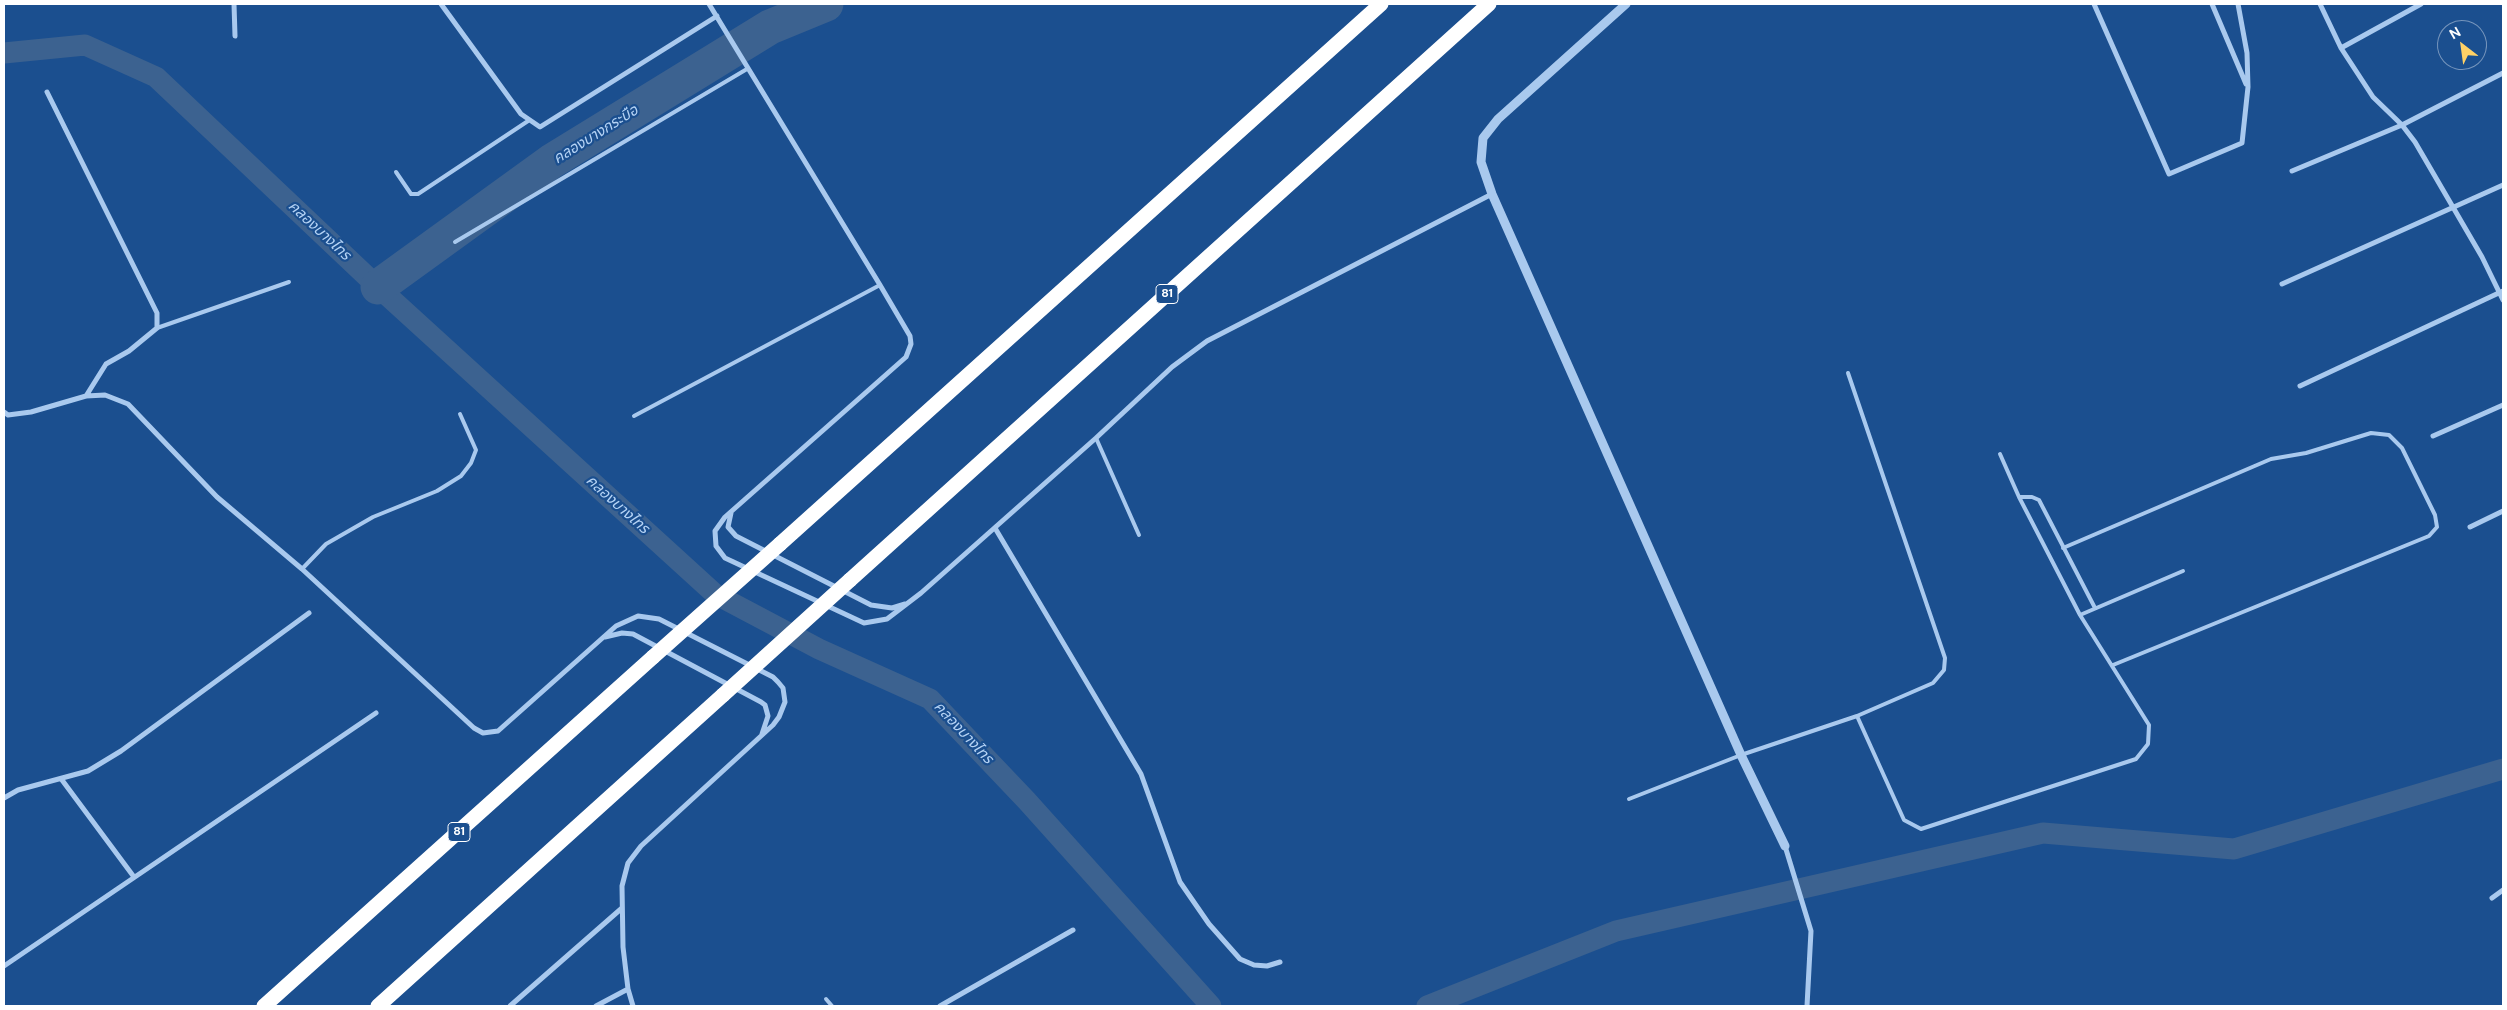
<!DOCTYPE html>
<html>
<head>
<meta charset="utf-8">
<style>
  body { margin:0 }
  #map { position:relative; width:2507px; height:1010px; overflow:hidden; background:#1b4f8f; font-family:"DM Sans",sans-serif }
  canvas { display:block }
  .frame { position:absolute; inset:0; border:5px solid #fff; pointer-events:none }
  .north { position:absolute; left:2437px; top:20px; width:50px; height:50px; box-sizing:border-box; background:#1b4f8f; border:1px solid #7695bc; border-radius:50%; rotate:330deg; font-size:14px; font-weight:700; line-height:20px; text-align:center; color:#fff }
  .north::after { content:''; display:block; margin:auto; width:18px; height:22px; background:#ffd166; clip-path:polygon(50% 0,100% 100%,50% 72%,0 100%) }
</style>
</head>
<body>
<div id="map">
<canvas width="2507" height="1010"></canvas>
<div class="frame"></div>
<div class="north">N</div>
</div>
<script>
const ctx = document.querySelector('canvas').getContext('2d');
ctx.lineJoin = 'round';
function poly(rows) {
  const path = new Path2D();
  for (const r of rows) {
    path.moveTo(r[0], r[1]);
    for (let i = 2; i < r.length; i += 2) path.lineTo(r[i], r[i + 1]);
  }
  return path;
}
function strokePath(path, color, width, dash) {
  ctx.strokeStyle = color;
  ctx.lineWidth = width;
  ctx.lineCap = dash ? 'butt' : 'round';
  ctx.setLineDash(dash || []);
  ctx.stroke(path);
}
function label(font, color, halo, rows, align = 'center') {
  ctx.font = font + ' "DM Sans","Noto Sans Thai",sans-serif';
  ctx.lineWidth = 4.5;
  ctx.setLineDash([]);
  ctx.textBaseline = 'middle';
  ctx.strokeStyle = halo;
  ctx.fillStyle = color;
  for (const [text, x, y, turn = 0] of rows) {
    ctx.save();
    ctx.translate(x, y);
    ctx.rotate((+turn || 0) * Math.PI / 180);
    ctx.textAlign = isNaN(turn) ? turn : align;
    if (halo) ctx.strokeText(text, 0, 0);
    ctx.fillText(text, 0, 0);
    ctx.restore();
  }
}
strokePath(poly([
  [4,53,85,45,156,77,378,287,715,594,819,649,930,699,1027,801,1211,1006],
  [1427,1006,1616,931,2043,833,2234,849,2503,769]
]), '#3c6290', 21);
strokePath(poly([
  [378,287,552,161,770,27,826,4]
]), '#3c6290', 35);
strokePath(poly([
  [396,172,411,194,418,194,528,121],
  [455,242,747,69],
  [157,328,289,282],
  [634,416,880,285],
  [1096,438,1139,535],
  [2019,497,2032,497,2039,500,2095,608],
  [2063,548,2271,459,2306,453,2371,433,2389,435,2402,448,2435,515,2437,527,2429,536,2113,665],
  [302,569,326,544,373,517,437,491,461,476,471,463,476,450,460,414],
  [2080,615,2183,571],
  [1857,716,1904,820,1921,829,2136,759,2148,744,2149,725,2080,615,2019,497,2000,454],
  [1629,799,1741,755,1857,716,1933,683,1944,670,1945,658,1848,373],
  [826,999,832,1006]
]), '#a9c9ee', 4);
strokePath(poly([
  [234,4,235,36],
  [441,4,521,114,540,127,717,16],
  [709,4,880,285,910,336,911,344,906,357,725,517,715,531,716,546,725,558,864,623,887,619,921,593,1096,438,1172,367,1207,341,1492,194],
  [2094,4,2169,174,2242,143,2248,87,2247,53,2238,4],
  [2212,4,2246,84],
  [2320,4,2341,48,2373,97,2402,125,2415,142,2482,257,2503,300],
  [2341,48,2421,4],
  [47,92,157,313,157,328,129,351,106,364,86,396],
  [2292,171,2402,125,2503,73],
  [2282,284,2503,185],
  [2300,386,2503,291],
  [4,412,8,415,31,412,86,396,105,395,128,404,217,497,302,569,474,728,483,733,498,731,616,626,638,616,659,619,773,677,778,682,783,688,785,702,779,717,773,725,641,846,628,863,622,886,623,947,628,989,633,1006],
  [2433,436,2503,405],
  [731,513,728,527,736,536,871,605,892,608,905,604],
  [2470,527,2503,511],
  [995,528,1141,774,1180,882,1209,924,1240,959,1254,965,1267,966,1280,962],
  [605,637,622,633,633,634,761,702,765,705,768,716,762,734],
  [62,780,134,877],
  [4,798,18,790,88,771,121,751,309,613],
  [1785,846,1811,931,1807,1006],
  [2492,898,2503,890],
  [4,966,376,713],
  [510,1006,622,908],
  [596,1006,628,989],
  [940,1006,1073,930]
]), '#a9c9ee', 5);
strokePath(poly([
  [1626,4,1498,119,1483,138,1481,162,1492,194,1741,755,1785,846]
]), '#a9c9ee', 9);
strokePath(poly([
  [780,544,1381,4],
  [850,580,1489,4],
  [264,1006,653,657],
  [378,1006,723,695]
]), '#fff', 15);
strokePath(poly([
  [653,657,780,544],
  [723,695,850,580]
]), '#fff', 15);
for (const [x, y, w] of [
  [1167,294,22],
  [459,832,22]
]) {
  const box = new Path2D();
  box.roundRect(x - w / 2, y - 9.5, w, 19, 4);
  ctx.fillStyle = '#1b4f8f';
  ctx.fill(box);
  strokePath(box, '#fff', 1);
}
label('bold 12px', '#fff', null, [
  ["81",1167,294],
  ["81",459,832]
]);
label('italic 15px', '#b5d3f5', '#1b4f8f', [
  ["คลองบางกระบือ",596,135,-32],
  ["คลองบางไทร",319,231,43],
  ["คลองบางไทร",617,505,42],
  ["คลองบางไทร",963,733,47]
]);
</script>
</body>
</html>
